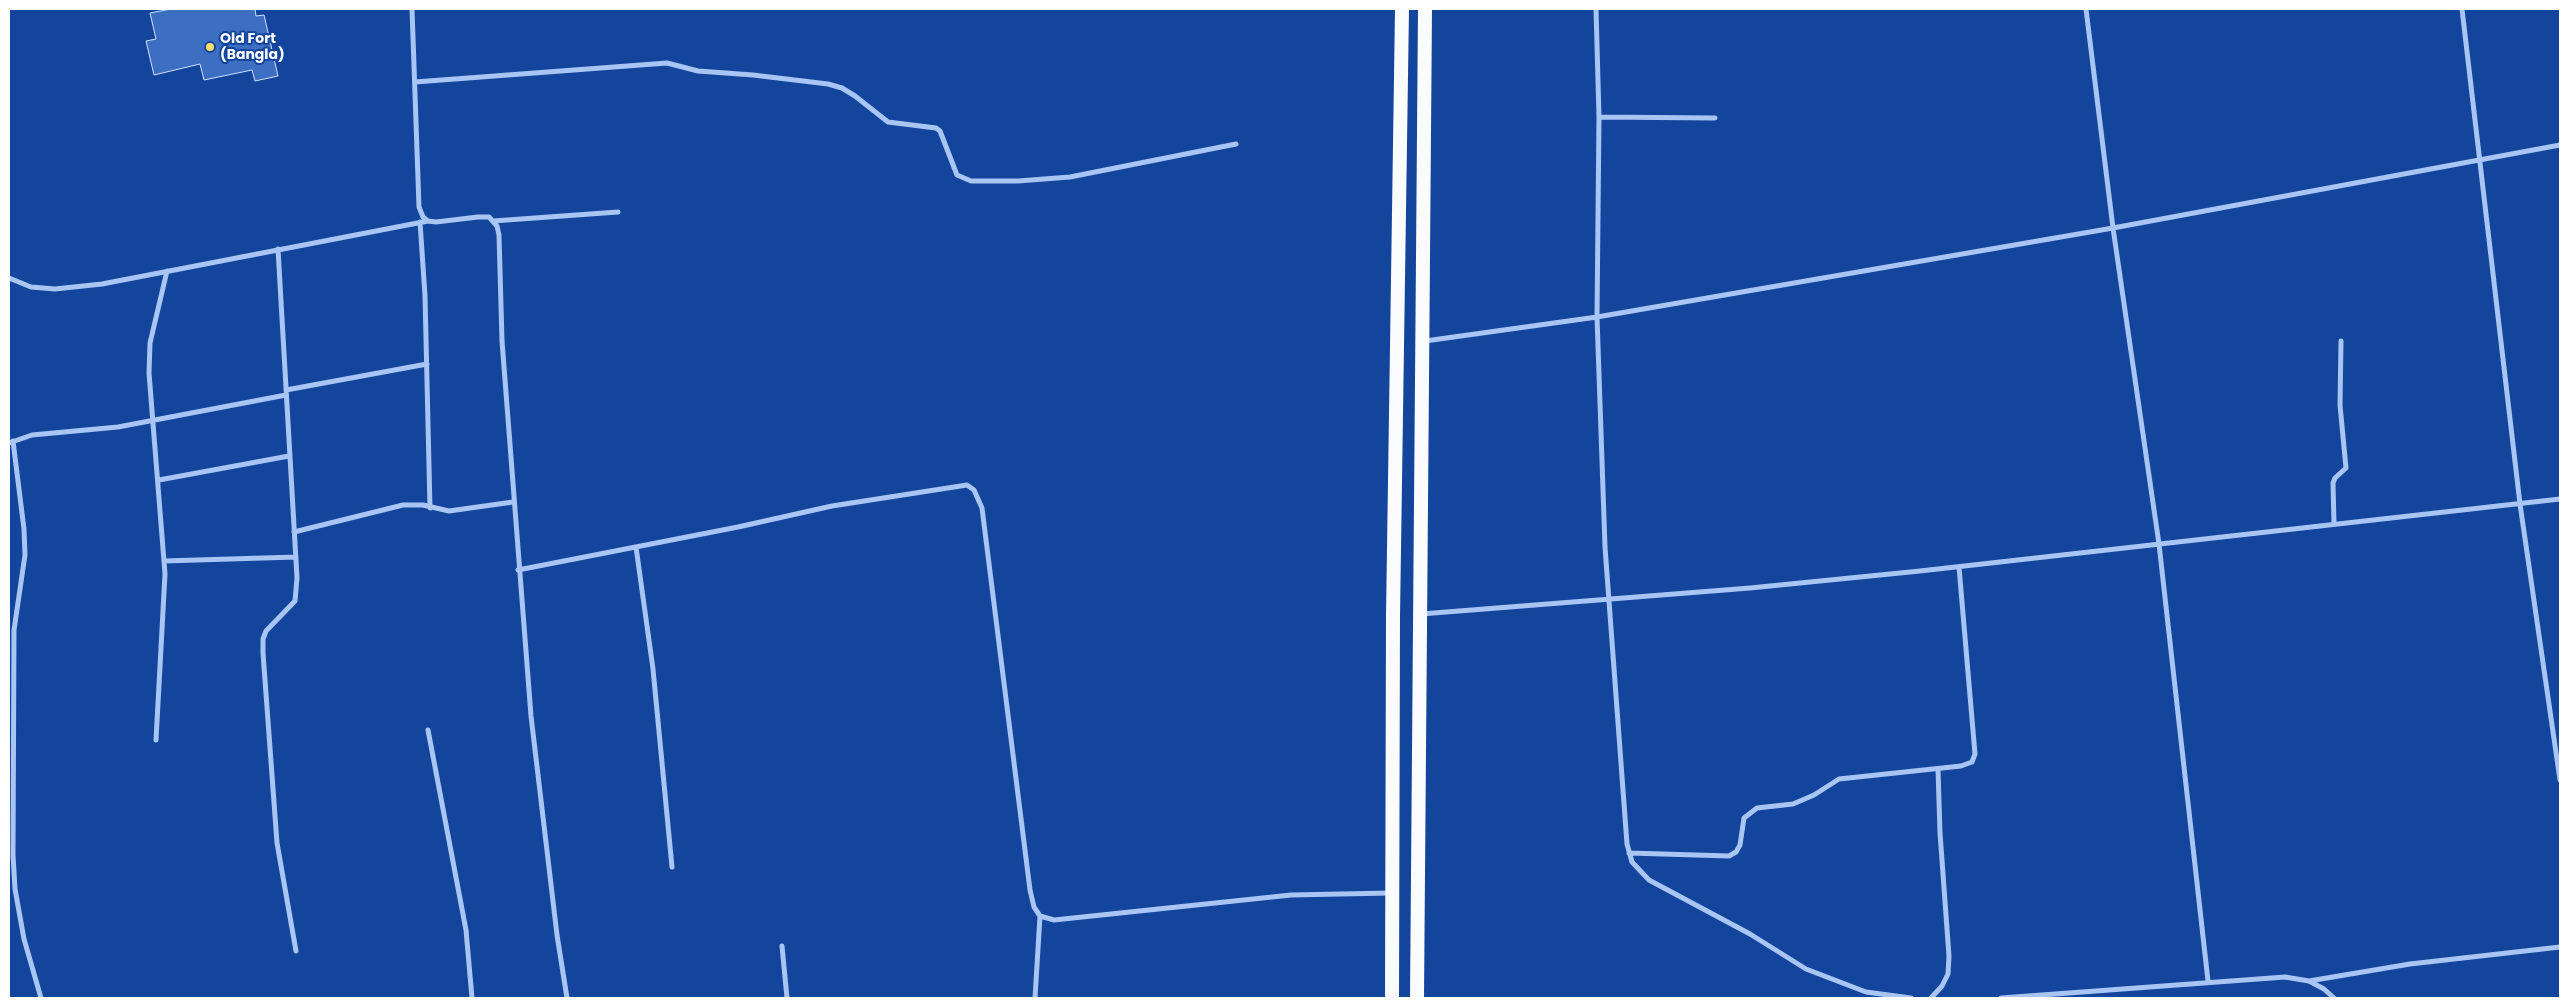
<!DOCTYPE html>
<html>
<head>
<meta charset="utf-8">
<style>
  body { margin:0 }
  #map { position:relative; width:2569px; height:1007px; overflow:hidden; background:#13459c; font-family:Poppins,sans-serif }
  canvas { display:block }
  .frame { position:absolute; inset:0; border:10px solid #fff; pointer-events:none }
</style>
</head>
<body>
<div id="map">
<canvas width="2569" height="1007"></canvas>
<div class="frame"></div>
</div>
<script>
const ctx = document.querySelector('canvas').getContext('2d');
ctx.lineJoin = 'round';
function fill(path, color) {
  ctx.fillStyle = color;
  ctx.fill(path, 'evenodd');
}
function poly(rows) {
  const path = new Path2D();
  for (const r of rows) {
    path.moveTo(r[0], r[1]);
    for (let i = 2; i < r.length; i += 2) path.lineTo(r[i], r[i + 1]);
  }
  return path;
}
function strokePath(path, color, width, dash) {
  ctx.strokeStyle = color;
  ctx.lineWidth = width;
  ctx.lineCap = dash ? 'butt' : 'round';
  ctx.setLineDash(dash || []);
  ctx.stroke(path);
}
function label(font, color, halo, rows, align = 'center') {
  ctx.font = font + ' Poppins,sans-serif';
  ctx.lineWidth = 4;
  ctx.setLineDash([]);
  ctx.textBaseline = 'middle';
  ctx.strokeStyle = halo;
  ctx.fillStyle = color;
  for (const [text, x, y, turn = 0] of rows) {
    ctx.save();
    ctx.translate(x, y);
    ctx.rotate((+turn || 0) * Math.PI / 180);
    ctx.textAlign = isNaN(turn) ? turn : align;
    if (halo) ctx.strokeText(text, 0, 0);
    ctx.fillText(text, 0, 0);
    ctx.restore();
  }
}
const building = poly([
  [171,9,255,9,256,16,264,15,278,76,255,81,252,70,204,80,200,64,154,75,146,41,156,39,150,13,171,9]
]);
fill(building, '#3c6fc2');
strokePath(building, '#d0e1fd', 1);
strokePath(poly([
  [412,9,419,207,423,217,428,221,436,222,478,217,489,217,497,226,499,235,502,341,531,716,557,935,567,998],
  [1596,9,1599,117,1597,317,1605,547,1627,844,1632,862,1649,880,1750,934,1806,969,1866,992,1911,998],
  [2086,9,2113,228,2159,544,2208,981],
  [2462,9,2520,504,2560,780],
  [415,82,667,63,698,71,753,75,828,84,842,88,855,96,888,122,936,128,940,131,957,175,971,181,1018,181,1070,177,1236,144],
  [1599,117,1715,118],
  [493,221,618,212],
  [420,222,425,296,430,508],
  [278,249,297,578,295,601,266,631,263,639,263,653,277,843,296,951],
  [9,278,31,287,55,289,102,284,428,221],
  [1425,341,1597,317,2113,228,2560,145],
  [286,390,427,364],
  [13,441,24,529,25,555,14,630,13,855,15,889,24,939,41,998],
  [9,443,32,435,118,427,286,395],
  [159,480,289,456],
  [2334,524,2333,483,2335,478,2346,468,2340,405,2341,341],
  [294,532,403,505,423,505,449,511,513,502],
  [636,547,653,669,672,867],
  [164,561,296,557],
  [518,570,738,527,832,506,967,485,974,490,982,508,1030,890,1034,907,1040,916,1054,920,1291,895,1390,893],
  [1421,614,1750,588,1920,571,2560,499],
  [428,730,466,930,472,998],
  [156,740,165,574,149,373,150,343,167,271],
  [1629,853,1729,856,1736,852,1740,845,1744,818,1757,808,1793,804,1814,795,1839,779,1961,766,1972,762,1975,754,1959,567],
  [782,946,787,998],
  [2309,981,2410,964,2560,947],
  [1035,998,1040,916],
  [1931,998,1942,986,1948,974,1949,956,1940,833,1938,769],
  [2001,998,2285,977,2309,981,2324,989,2334,998]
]), '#a8c5f4', 5);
strokePath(poly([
  [1392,998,1393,616,1402,9],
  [1417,998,1425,9]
]), '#fafcff', 14);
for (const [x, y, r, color] of [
  [210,47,5,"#ffde6a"]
]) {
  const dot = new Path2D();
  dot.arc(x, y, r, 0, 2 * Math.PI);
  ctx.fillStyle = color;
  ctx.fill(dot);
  strokePath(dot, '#13459c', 2);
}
label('bold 14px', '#fff', '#13459c', [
  ["Old Fort",220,39],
  ["(Bangla)",220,55]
], 'left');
</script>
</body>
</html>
